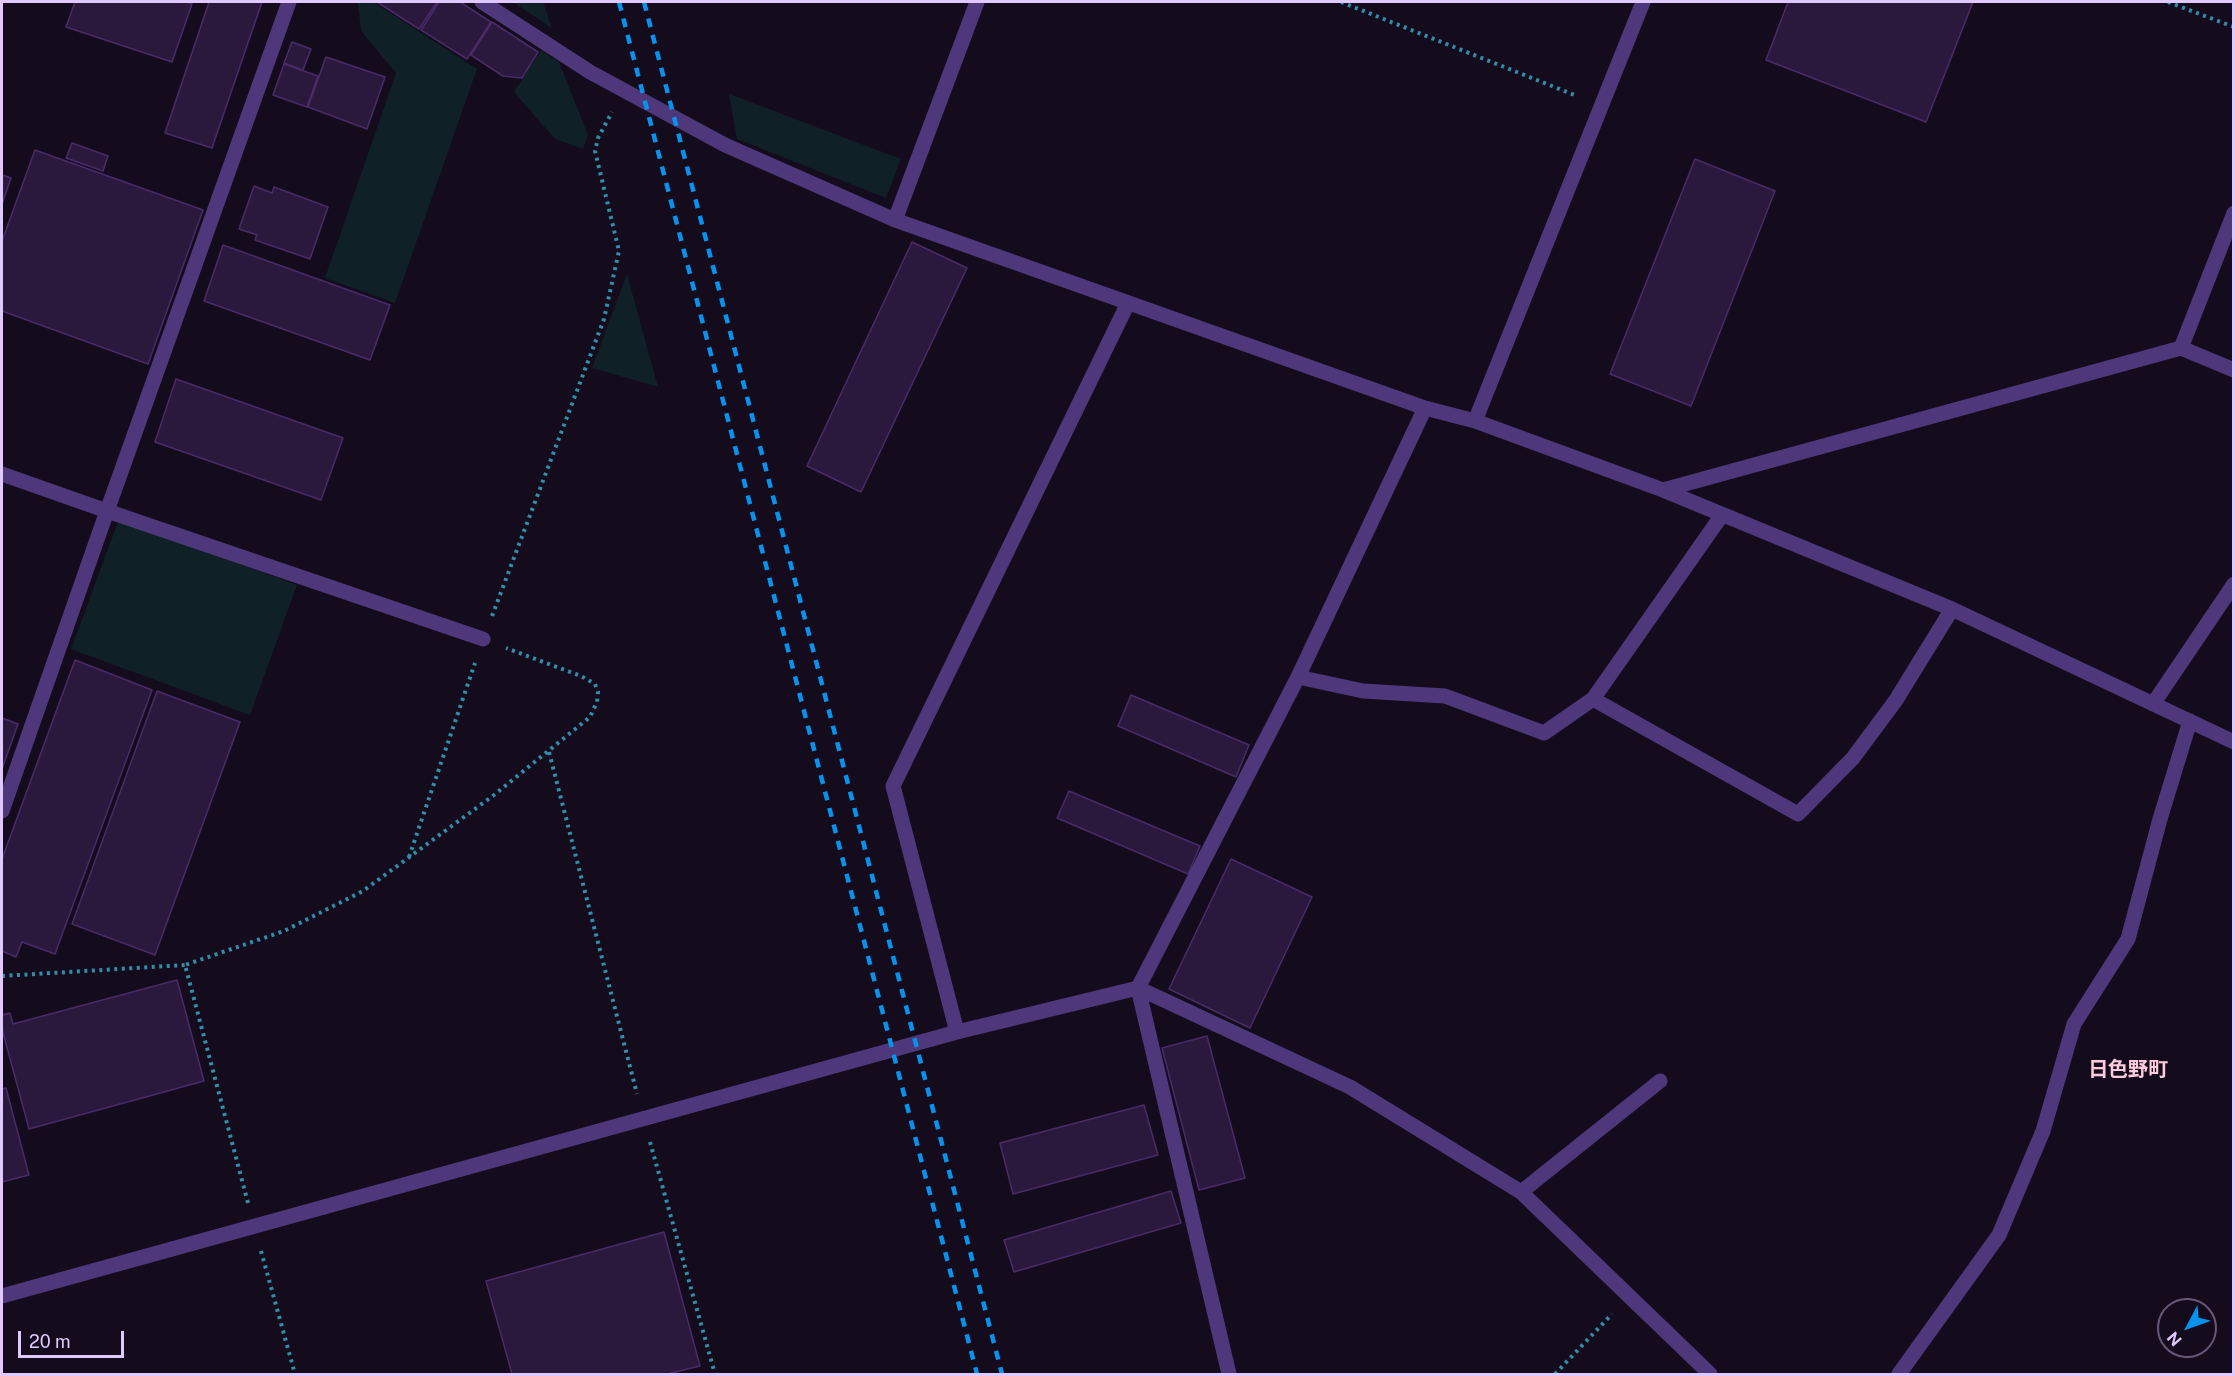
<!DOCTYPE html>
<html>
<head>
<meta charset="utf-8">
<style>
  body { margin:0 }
  #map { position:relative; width:2235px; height:1376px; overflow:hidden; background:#140c1d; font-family:"Public Sans",sans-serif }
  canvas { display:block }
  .frame { position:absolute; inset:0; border:3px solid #dfc9fe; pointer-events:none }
  .north { position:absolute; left:2157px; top:1298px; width:60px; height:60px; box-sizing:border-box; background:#140c1d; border:2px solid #655877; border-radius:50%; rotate:229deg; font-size:16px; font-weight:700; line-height:24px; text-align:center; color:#dfc9fe }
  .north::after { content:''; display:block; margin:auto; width:21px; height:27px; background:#0692ed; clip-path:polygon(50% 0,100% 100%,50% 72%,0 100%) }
  .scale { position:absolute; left:18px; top:1331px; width:106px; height:27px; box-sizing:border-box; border:3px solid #dfc9fe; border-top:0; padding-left:8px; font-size:18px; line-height:21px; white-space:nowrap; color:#dfc9fe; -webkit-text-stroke:4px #140c1d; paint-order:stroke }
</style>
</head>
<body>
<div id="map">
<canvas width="2235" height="1376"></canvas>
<div class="frame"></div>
<div class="north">N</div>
<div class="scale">20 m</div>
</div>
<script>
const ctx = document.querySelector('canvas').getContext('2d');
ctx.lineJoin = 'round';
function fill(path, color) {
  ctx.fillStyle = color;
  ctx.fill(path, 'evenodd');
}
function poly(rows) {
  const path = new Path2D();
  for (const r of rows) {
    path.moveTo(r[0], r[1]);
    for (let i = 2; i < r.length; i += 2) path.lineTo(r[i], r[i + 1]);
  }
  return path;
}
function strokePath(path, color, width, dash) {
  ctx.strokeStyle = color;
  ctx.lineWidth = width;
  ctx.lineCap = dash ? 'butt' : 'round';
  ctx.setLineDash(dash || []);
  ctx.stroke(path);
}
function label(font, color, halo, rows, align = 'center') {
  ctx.font = font + ' "Public Sans","Noto Sans JP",sans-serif';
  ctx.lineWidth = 5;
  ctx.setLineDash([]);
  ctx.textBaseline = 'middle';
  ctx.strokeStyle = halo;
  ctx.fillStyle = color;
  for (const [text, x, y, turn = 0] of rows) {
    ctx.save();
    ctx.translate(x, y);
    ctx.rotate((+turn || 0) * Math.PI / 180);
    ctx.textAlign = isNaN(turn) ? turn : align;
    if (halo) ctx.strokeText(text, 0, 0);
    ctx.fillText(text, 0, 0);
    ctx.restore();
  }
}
fill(poly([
  [358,2,373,2,477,69,395,303,325,278,396,73,361,31],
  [513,2,543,2,552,28],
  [541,50,559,62,588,135,583,149,554,138,514,92],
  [729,94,901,159,886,198,737,139],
  [627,274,658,387,659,387,592,368],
  [119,519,297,585,250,715,71,649]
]), '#0f2027');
const building = poly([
  [75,2,186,2,192,4,172,62,66,27,75,2],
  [209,2,262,2,212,148,165,133,209,2],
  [377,2,437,2,419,29,377,2],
  [439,2,460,2,491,22,467,59,421,30,439,2],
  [1788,2,1973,2,1926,122,1766,60,1788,2],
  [492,22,538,52,522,78,503,76,471,55,492,22],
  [292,42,311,49,303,70,284,63,292,42],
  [326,57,385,77,367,129,308,107,326,57],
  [284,64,318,76,307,107,273,95,284,64],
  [72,143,108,156,103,171,66,158,72,143],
  [35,150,203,210,148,364,2,311,2,241,35,150],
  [1695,159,1775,191,1691,406,1610,374,1695,159],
  [2,175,11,178,2,204,2,175],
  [254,186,272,193,274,187,328,207,310,259,255,240,257,235,239,229,254,186],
  [912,242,967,268,861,492,807,466,912,242],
  [223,245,390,305,370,360,204,301,223,245],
  [176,379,343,438,321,500,155,442,176,379],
  [75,660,152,690,55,954,22,942,16,957,2,951,2,859,75,660],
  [157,691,240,722,155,955,72,924,157,691],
  [1131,695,1249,745,1236,777,1118,726,1131,695],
  [2,718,18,724,2,769,2,718],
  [1069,791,1200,846,1188,874,1057,818,1069,791],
  [1231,859,1312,897,1250,1028,1169,989,1231,859],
  [177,980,204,1081,29,1129,2,1029,2,1015,10,1013,13,1024,177,980],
  [1207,1036,1245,1178,1199,1190,1162,1048,1207,1036],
  [6,1088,29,1175,2,1182,2,1089,6,1088],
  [1144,1105,1158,1155,1013,1194,1000,1143,1144,1105],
  [1171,1191,1181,1223,1014,1272,1004,1240,1171,1191],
  [664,1232,700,1366,667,1374,512,1374,486,1281,664,1232]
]);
fill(building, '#2b193d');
strokePath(building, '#492b69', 1.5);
strokePath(poly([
  [1341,2,1577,96],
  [2168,2,2234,27],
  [492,616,604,319,619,251,595,151,598,138,612,112],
  [549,752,637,1094],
  [409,857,475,663],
  [2,976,185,965],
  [650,1142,715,1374],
  [248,1203,185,965,284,931,363,891,494,795,590,717,597,702,598,692,595,684,581,676,506,648],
  [261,1251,295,1374],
  [1555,1374,1612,1314]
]), '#308eab', 4, [3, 4.5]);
strokePath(poly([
  [289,2,107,511,483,639],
  [482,2,590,72,725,145,895,220,1425,408],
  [895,220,977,2],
  [2181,348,2234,213],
  [1475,421,1643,2],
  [2,474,107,511,2,811],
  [1663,490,1952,609,2234,742],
  [1298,677,1363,691,1445,696,1544,733,1593,699,1722,515],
  [1593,699,1798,814,1853,758,1896,700,1952,609],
  [2153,704,2234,584],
  [957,1032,893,786,1128,303],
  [1521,1192,1660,1081],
  [2,1296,957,1032,1138,988,1298,677,1425,408,1475,421,1663,490,2181,348,2234,370],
  [1229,1374,1138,988,1350,1087,1521,1192,1710,1374],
  [1899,1374,1999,1235,2043,1131,2074,1024,2128,939,2160,819,2190,721]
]), '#4e387b', 15);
strokePath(poly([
  [619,2,977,1374],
  [644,2,1002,1374]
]), '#0692ed', 4.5, [9, 8]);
label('bold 20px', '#fecbdc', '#140c1d', [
  ["日色野町",2128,1070]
]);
</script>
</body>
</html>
